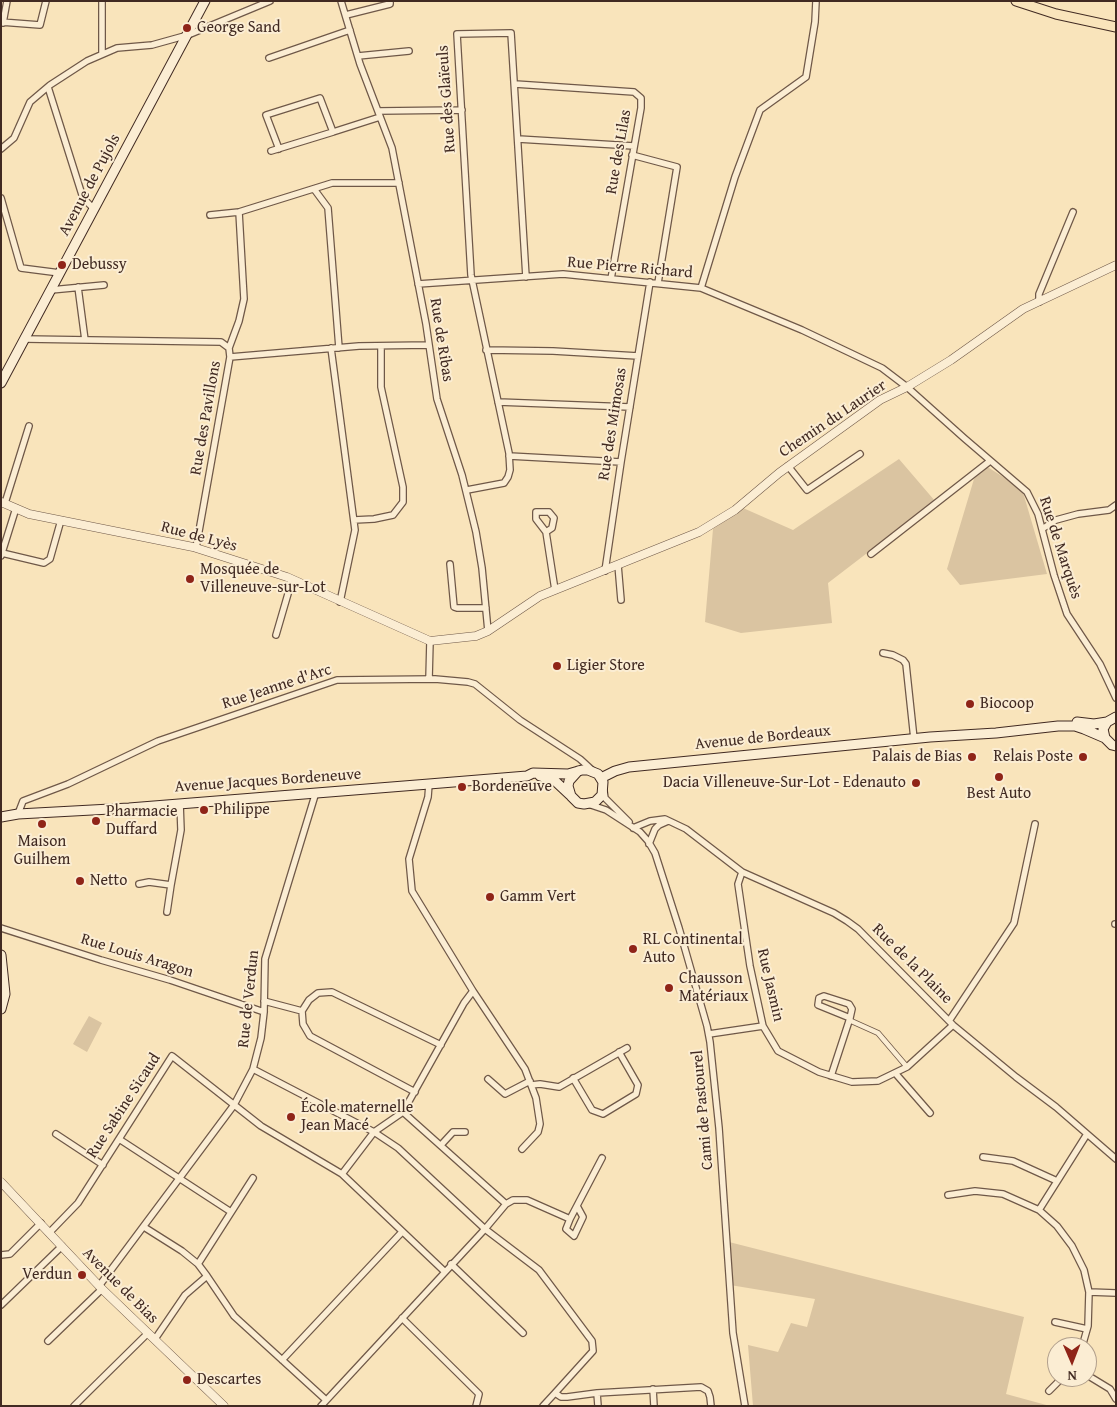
<!DOCTYPE html>
<html>
<head>
<meta charset="utf-8">
<style>
  body { margin:0 }
  #map { position:relative; width:1117px; height:1407px; overflow:hidden; background:#f9e4bb; font-family:"Gentium Book Plus",serif }
  canvas { display:block }
  .frame { position:absolute; inset:0; border:2px solid #412a22; pointer-events:none }
  .north { position:absolute; left:1047px; top:1337px; width:50px; height:50px; box-sizing:border-box; background:#fbedd3; border:1px solid #b19f8c; border-radius:50%; rotate:179deg; font-size:14px; font-weight:700; line-height:20px; text-align:center; color:#412a22 }
  .north::after { content:''; display:block; margin:auto; width:18px; height:22px; background:#8f2418; clip-path:polygon(50% 0,100% 100%,50% 72%,0 100%) }
</style>
</head>
<body>
<div id="map">
<canvas width="1117" height="1407"></canvas>
<div class="frame"></div>
<div class="north">N</div>
</div>
<script>
const ctx = document.querySelector('canvas').getContext('2d');
ctx.lineJoin = 'round';
function fill(path, color) {
  ctx.fillStyle = color;
  ctx.fill(path, 'evenodd');
}
function poly(rows) {
  const path = new Path2D();
  for (const r of rows) {
    path.moveTo(r[0], r[1]);
    for (let i = 2; i < r.length; i += 2) path.lineTo(r[i], r[i + 1]);
  }
  return path;
}
function strokePath(path, color, width, dash) {
  ctx.strokeStyle = color;
  ctx.lineWidth = width;
  ctx.lineCap = dash ? 'butt' : 'round';
  ctx.setLineDash(dash || []);
  ctx.stroke(path);
}
function label(font, color, halo, rows, align = 'center') {
  ctx.font = font + ' "Gentium Book Plus",serif';
  ctx.lineWidth = 4;
  ctx.setLineDash([]);
  ctx.textBaseline = 'middle';
  ctx.strokeStyle = halo;
  ctx.fillStyle = color;
  for (const [text, x, y, turn = 0] of rows) {
    ctx.save();
    ctx.translate(x, y);
    ctx.rotate((+turn || 0) * Math.PI / 180);
    ctx.textAlign = isNaN(turn) ? turn : align;
    if (halo) ctx.strokeText(text, 0, 0);
    ctx.fillText(text, 0, 0);
    ctx.restore();
  }
}
fill(poly([
  [899,459,935,501,828,583,832,623,741,633,705,622,713,529,743,508,793,530],
  [986,466,1022,489,1047,574,960,585,947,569,974,479],
  [89,1016,102,1023,87,1052,73,1044],
  [729,1242,1024,1317,1006,1394,1050,1406,753,1406,748,1345,778,1352,791,1323,807,1327,815,1299,730,1285]
]), '#dac4a1');
const pedestrian = poly([
  [849,1020,878,1033,907,1067]
]);
const minor = poly([
  [102,1,102,54],
  [341,1,360,64,392,148,426,324,437,399,462,475,476,532,482,568,488,631],
  [346,15,390,4,390,1],
  [1,22,40,25,46,1],
  [3,23,7,1],
  [358,56,409,51],
  [269,58,350,30],
  [515,84,634,92,641,98,641,108,611,279],
  [48,87,83,198,94,209],
  [378,111,462,110],
  [333,132,380,117],
  [518,139,634,146],
  [1,149,14,138,30,102,50,85,87,61,117,48,152,45,188,35,270,1],
  [271,151,333,132,320,98,266,115,279,149],
  [632,155,677,167,658,283],
  [314,189,328,208,339,348],
  [1,198,21,268,60,273],
  [210,215,239,212,332,183,399,183],
  [418,284,563,274,701,288,802,330,882,368,907,387,964,438,1027,492,1038,514,1054,575,1067,614,1100,664,1116,698],
  [78,287,85,340],
  [701,288,735,177,760,110,806,77,815,22,816,1],
  [51,290,104,285],
  [1039,302,1039,294,1073,212],
  [25,339,221,342,229,348,230,357,196,548],
  [229,348,239,321,244,299,239,212],
  [331,348,355,530,340,602],
  [486,350,553,351,638,356],
  [230,357,359,346,429,345],
  [498,402,630,407],
  [509,456,621,462],
  [788,466,807,490,860,454],
  [467,490,504,483,508,477,510,470,509,453,471,275,457,34,511,33,526,277],
  [5,503,29,426],
  [354,520,374,519,393,515,403,502,403,487,381,387,381,346],
  [1042,529,1056,520,1078,514,1109,510,1116,505],
  [546,532,552,528,554,518,549,512,536,512,536,519,546,532,555,590],
  [2,553,44,563,50,559,61,520],
  [871,554,990,461],
  [1,556,16,508],
  [450,564,454,607,457,608,486,608],
  [618,565,621,600],
  [605,571,621,462,650,282],
  [276,635,292,580],
  [883,653,893,655,903,660,906,664,914,739],
  [429,679,430,641],
  [604,791,605,798,629,822],
  [591,805,606,810,640,832,648,841,655,853,679,928,707,1026,710,1042,719,1128,733,1333,745,1406],
  [18,814,23,801,68,784,158,741,337,680,435,679,468,682,475,684,520,720,580,759,592,770],
  [633,828,650,821,665,819,686,829,742,872,834,913,847,921,858,929,953,1025,1016,1077,1056,1107,1116,1159],
  [649,844,655,829,659,825,668,821],
  [742,872,738,884,750,966,763,1026,778,1051,819,1072,852,1082,878,1081,907,1067,953,1025],
  [139,884,149,882,171,885,181,830,180,803],
  [167,912,171,885],
  [1115,924,1116,924],
  [1,928,101,960,170,980,264,1012],
  [473,991,525,1069,536,1098,540,1124,538,1132,522,1149],
  [264,1001,302,1011,303,1024,310,1036,415,1092],
  [302,1011,309,1000,318,993,332,992,441,1045],
  [949,1021,1014,923,1035,824],
  [709,1034,763,1026],
  [253,1069,374,1132,398,1148,485,1229,539,1270,592,1341,593,1351,555,1393],
  [896,1074,930,1113],
  [831,1076,850,1018,852,1009,849,1004,824,996,819,998,818,1005,850,1018],
  [573,1078,592,1110,603,1114,636,1094,638,1085,619,1052],
  [488,1079,505,1094,530,1081],
  [531,1085,540,1084,559,1087,627,1048],
  [403,1112,506,1204],
  [56,1134,103,1165],
  [119,1139,231,1212],
  [441,1145,453,1132,465,1132],
  [983,1157,1013,1161,1057,1181],
  [342,1174,374,1132,403,1112,464,1003,473,991,412,891,409,859,428,797,429,784],
  [948,1195,975,1191,1003,1194,1039,1210,1057,1226,1072,1246,1084,1270,1089,1292,1088,1326,1082,1347],
  [1039,1210,1087,1134],
  [570,1219,566,1229,574,1236,583,1217,577,1206],
  [144,1227,182,1251,198,1264],
  [49,1233,78,1203,172,1056,261,1126,342,1174,444,1271],
  [1,1255,10,1254,41,1223],
  [451,1264,523,1333],
  [207,1276,234,1316,326,1400],
  [99,1286,234,1105,253,1069,261,1038,264,1012,265,959,316,792],
  [1089,1292,1116,1293],
  [1,1305,62,1246],
  [402,1318,479,1394,476,1406],
  [1055,1322,1087,1329],
  [155,1339,185,1295,207,1276,198,1264,253,1178],
  [48,1341,102,1289],
  [282,1360,402,1232],
  [1087,1375,1110,1389,1116,1399],
  [653,1389,654,1406],
  [1049,1391,1063,1377],
  [597,1393,598,1406],
  [74,1406,148,1333],
  [321,1406,485,1229,506,1204,513,1200,527,1200,570,1219,602,1158],
  [543,1406,555,1393,561,1397,567,1397,597,1393,701,1387,708,1391,710,1397,711,1406]
]);
const tertiary = poly([
  [1,502,29,514,193,547,287,577,430,641,476,636,488,631,540,596,699,532,735,510,779,473,880,400,907,387,951,360,1023,309,1116,265],
  [1,1182,102,1289,224,1406]
]);
const secondary = poly([
  [1,383,205,1],
  [1116,717,1107,722,1103,729,1105,738,1112,745,1116,746],
  [1077,722,1094,724,1107,722],
  [540,776,554,780,570,795],
  [601,778,615,771,629,767,930,737,996,733,1058,726,1075,726,1084,729,1105,738],
  [1,817,18,814,129,808,429,784,527,776,533,773,568,774,582,770,588,770,598,774,603,782,602,795,595,802,584,804,578,803,571,796,568,786,569,781,578,771],
  [1,955,5,994,1,1009]
]);
const primary = poly([
  [1016,1,1056,14,1116,27]
]);
strokePath(pedestrian, '#6f5848', 6);
strokePath(minor, '#6f5848', 8);
strokePath(tertiary, '#6f5848', 9);
strokePath(secondary, '#412a22', 11);
strokePath(primary, '#412a22', 11);
strokePath(pedestrian, '#fbedd3', 4.5);
strokePath(minor, '#fbedd3', 5.5);
strokePath(tertiary, '#fbedd3', 8);
strokePath(secondary, '#fbedd3', 9);
strokePath(primary, '#f9e4bb', 9);
for (const [x, y, r, color] of [
  [187,28,5,"#8f2418"],
  [62,265,5,"#8f2418"],
  [190,579,5,"#8f2418"],
  [557,666,5,"#8f2418"],
  [970,704,5,"#8f2418"],
  [972,757,5,"#8f2418"],
  [1083,757,5,"#8f2418"],
  [999,777,5,"#8f2418"],
  [916,783,5,"#8f2418"],
  [462,787,5,"#8f2418"],
  [204,810,5,"#8f2418"],
  [96,821,5,"#8f2418"],
  [42,824,5,"#8f2418"],
  [80,881,5,"#8f2418"],
  [490,897,5,"#8f2418"],
  [633,949,5,"#8f2418"],
  [669,988,5,"#8f2418"],
  [291,1117,5,"#8f2418"],
  [82,1275,5,"#8f2418"],
  [187,1380,5,"#8f2418"]
]) {
  const dot = new Path2D();
  dot.arc(x, y, r, 0, 2 * Math.PI);
  ctx.fillStyle = color;
  ctx.fill(dot);
  strokePath(dot, '#fbedd3', 2);
}
label('16px', '#412a22', '#fbedd3', [
  ["George Sand",197,28],
  ["Debussy",72,265],
  ["Mosquée de",200,570],
  ["Villeneuve-sur-Lot",200,588],
  ["Ligier Store",567,666],
  ["Biocoop",980,704],
  ["Palais de Bias",962,757,"right"],
  ["Relais Poste",1073,757,"right"],
  ["Dacia Villeneuve-Sur-Lot - Edenauto",906,783,"right"],
  ["Bordeneuve",472,787],
  ["Best Auto",999,794,"center"],
  ["Philippe",214,810],
  ["Pharmacie",106,812],
  ["Duffard",106,830],
  ["Maison",42,842,"center"],
  ["Guilhem",42,860,"center"],
  ["Netto",90,881],
  ["Gamm Vert",500,897],
  ["RL Continental",643,940],
  ["Auto",643,958],
  ["Chausson",679,979],
  ["Matériaux",679,997],
  ["École maternelle",301,1108],
  ["Jean Macé",301,1126],
  ["Verdun",72,1275,"right"],
  ["Descartes",197,1380]
], 'left');
label('16px', '#412a22', '#fbedd3', [
  ["Rue des Glaïeuls",447,99,-94],
  ["Rue des Lilas",619,152,-80],
  ["Avenue de Pujols",90,185,-62],
  ["Rue Pierre Richard",630,268,5],
  ["Rue de Ribas",441,340,81],
  ["Rue des Pavillons",206,418,-80],
  ["Chemin du Laurier",833,419,-34],
  ["Rue des Mimosas",613,424,-81],
  ["Rue de Lyès",199,537,15],
  ["Rue de Marquès",1060,548,72],
  ["Rue Jeanne d'Arc",277,687,-18],
  ["Avenue de Bordeaux",763,738,-6],
  ["Avenue Jacques Bordeneuve",268,781,-4],
  ["Rue Louis Aragon",137,956,17],
  ["Rue de la Plaine",912,964,45],
  ["Rue Jasmin",770,985,77],
  ["Rue de Verdun",249,999,-84],
  ["Rue Sabine Sicaud",124,1106,-57],
  ["Cami de Pastourel",703,1110,-95],
  ["Avenue de Bias",120,1286,45]
]);
</script>
</body>
</html>
